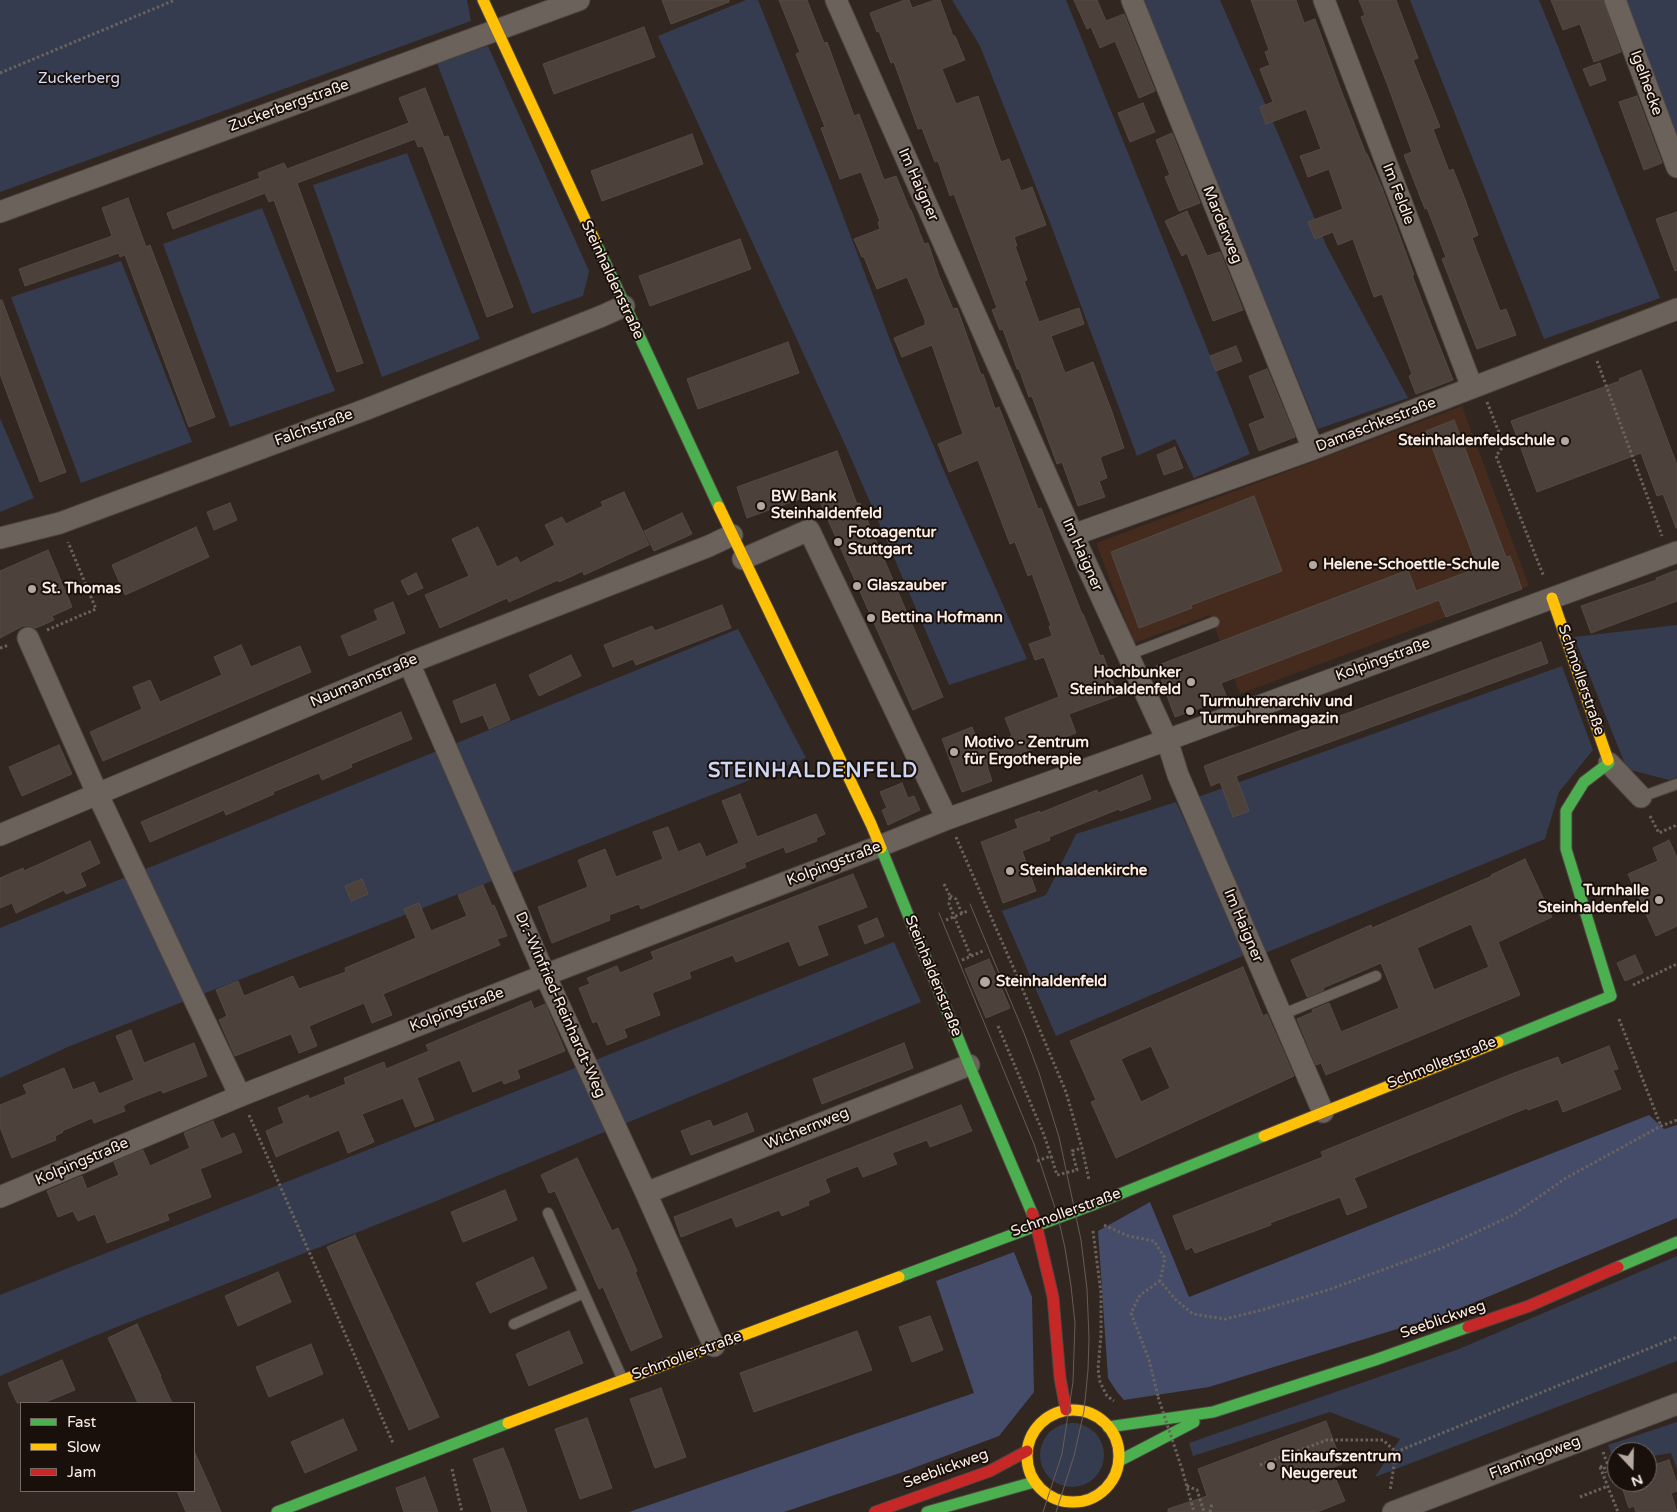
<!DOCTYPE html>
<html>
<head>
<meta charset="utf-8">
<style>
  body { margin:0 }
  #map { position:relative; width:1677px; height:1512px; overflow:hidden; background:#312620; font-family:"Varela Round",sans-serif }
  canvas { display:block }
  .legend { position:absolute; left:20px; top:1402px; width:175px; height:90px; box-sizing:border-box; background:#1a100b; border:1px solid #746963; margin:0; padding:6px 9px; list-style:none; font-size:15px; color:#fceee6 }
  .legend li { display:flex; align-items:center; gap:10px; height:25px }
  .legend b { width:25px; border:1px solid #746963 }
  .north { position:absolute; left:1607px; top:1442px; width:50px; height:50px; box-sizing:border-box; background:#1a100b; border:1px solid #746963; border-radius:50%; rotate:159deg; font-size:14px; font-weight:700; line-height:20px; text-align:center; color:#fceee6 }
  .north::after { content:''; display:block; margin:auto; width:18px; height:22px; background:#b5a8a1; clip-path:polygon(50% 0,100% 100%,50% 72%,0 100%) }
</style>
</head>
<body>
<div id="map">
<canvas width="1677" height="1512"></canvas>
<ul class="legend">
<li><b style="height:6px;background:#4caf50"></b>Fast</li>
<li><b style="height:6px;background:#ffc107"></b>Slow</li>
<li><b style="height:6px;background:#c62828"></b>Jam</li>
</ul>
<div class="north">N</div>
</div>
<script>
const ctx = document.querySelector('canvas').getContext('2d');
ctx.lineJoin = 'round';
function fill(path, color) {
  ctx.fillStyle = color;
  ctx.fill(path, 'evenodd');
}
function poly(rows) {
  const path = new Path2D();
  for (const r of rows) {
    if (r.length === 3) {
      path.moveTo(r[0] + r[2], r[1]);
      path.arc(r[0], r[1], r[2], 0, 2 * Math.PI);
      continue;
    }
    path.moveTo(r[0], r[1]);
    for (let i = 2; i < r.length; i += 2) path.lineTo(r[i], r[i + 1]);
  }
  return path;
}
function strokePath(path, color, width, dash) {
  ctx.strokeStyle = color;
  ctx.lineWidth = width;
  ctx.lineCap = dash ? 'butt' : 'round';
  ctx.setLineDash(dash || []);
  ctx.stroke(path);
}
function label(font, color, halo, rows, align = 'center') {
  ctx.font = font + ' "Varela Round",sans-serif';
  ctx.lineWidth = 4;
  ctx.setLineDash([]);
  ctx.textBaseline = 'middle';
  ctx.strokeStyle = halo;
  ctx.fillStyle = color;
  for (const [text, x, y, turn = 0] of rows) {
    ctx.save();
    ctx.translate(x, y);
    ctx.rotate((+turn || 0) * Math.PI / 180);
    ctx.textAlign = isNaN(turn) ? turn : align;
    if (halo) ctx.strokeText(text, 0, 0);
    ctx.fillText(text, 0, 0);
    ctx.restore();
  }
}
fill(poly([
  [1462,406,1529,586,1240,694,1210,615,1134,643,1096,543]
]), '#452b1d');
fill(poly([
  [0,0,467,0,471,21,0,192],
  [746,0,758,0,831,184,898,361,947,478,1027,659,949,685,847,449,658,36],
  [952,0,1066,0,1250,454,1194,478,1175,439,1137,456,1051,225,980,46],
  [1142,0,1220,0,1327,247,1408,398,1318,429],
  [1410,0,1539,0,1660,298,1544,339],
  [1626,0,1677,0,1677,139],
  [488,46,589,271,583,296,532,314,437,63],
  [407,153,480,339,382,377,313,185],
  [262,208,335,391,230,427,163,244],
  [121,261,192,442,81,483,11,297],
  [0,418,34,498,0,512],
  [1677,625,1677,777,1669,780,1627,769,1574,637],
  [738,629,806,758,70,1046,0,1078,0,928],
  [1562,666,1593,750,1559,792,1545,839,1265,953,1198,797],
  [1176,802,1247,954,1056,1036,1002,911,1046,895,1076,834],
  [894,942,921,1002,434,1202,94,1336,0,1376,0,1295],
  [1677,1256,1677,1361,1375,1477,1400,1439,1330,1412,1193,1456,1189,1443,1459,1349],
  [1677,1422,1677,1469,1671,1453,1647,1457,1647,1452,1617,1452,1617,1463,1615,1463,1608,1445],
  [1072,1455,32]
]), '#363c50');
fill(poly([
  [1649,1115,1664,1129,1677,1125,1677,1218,1449,1313,1209,1387,1124,1400,1117,1392,1108,1378,1098,1231,1150,1202,1189,1297],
  [1014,1252,1032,1297,1034,1392,999,1436,900,1473,784,1512,629,1512,974,1393,936,1281]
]), '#444c6a');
const building = poly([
  [662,0,729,0,729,2,671,24,662,0],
  [779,0,807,0,824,43,827,42,854,116,859,114,884,180,896,176,910,210,911,210,924,244,928,243,939,276,953,309,957,308,981,375,983,374,995,409,999,407,1038,509,1041,508,1082,614,1083,614,1100,656,1103,655,1118,696,1069,714,1076,733,987,766,992,781,962,792,942,739,972,727,980,748,1012,736,1005,718,1059,697,1044,657,1035,660,1029,644,1052,636,1049,626,1051,626,1032,574,1028,576,1015,542,1010,544,978,460,949,472,938,444,963,434,932,345,902,357,894,338,925,325,925,320,907,277,877,289,864,257,862,257,854,239,880,229,878,222,880,221,861,172,840,179,821,128,825,127,796,54,800,52,779,0],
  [905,0,909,0,912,8,935,0,940,0,953,36,955,36,965,60,942,69,956,104,978,96,1001,162,1009,159,1021,191,1032,187,1046,225,1014,237,1017,246,1015,246,1027,280,1024,281,1039,322,1079,308,1084,324,1051,336,1065,373,1093,362,1112,412,1124,448,1100,457,1107,478,1099,481,1105,497,1078,506,1062,462,1057,464,1032,396,1029,397,1019,369,1017,369,1003,329,1000,330,992,310,997,308,954,194,950,196,938,161,935,162,922,128,918,129,894,62,891,63,879,31,877,32,870,13,905,0],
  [1074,0,1097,0,1106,21,1124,14,1155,91,1139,98,1115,41,1100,48,1091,27,1087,29,1074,0],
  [1251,0,1296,0,1304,23,1315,19,1339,85,1366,154,1367,154,1382,188,1407,256,1414,275,1412,275,1430,322,1453,380,1416,394,1409,376,1412,374,1382,294,1374,297,1353,239,1338,245,1333,232,1315,239,1308,222,1343,209,1329,169,1308,177,1300,156,1321,149,1306,109,1266,124,1260,107,1273,102,1260,69,1270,65,1265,52,1269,50,1251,0],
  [1359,0,1396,0,1418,58,1413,60,1440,127,1433,129,1449,171,1453,169,1463,194,1478,235,1472,238,1500,311,1506,309,1516,335,1477,349,1442,259,1446,257,1427,208,1425,209,1404,155,1412,152,1388,86,1361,17,1365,15,1359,0],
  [1551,0,1603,0,1621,52,1594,62,1580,24,1563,30,1551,0],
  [644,27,655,57,554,94,543,64,644,27],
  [1600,63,1606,80,1590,86,1583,69,1600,63],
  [425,88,444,137,448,136,513,307,487,317,423,146,418,147,415,139,297,183,363,363,337,372,274,200,269,202,265,193,173,229,167,213,260,178,258,173,284,163,287,169,409,123,399,98,425,88],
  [1637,96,1662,163,1644,170,1619,102,1637,96],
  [1143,103,1155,132,1130,142,1118,113,1143,103],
  [1172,133,1200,203,1179,211,1165,177,1170,175,1156,140,1172,133],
  [692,134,703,164,602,201,591,171,692,134],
  [128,198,146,247,150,245,215,417,189,427,125,255,120,257,119,253,25,286,19,269,112,236,102,208,128,198],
  [1187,211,1207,256,1220,252,1243,310,1213,321,1187,253,1182,256,1165,221,1187,211],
  [1677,212,1677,270,1675,271,1656,219,1677,212],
  [740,239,751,269,650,306,639,276,740,239],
  [0,300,2,300,66,472,40,482,0,374,0,300],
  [788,342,799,373,698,409,687,379,788,342],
  [1236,346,1242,361,1216,371,1210,356,1236,346],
  [1267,369,1295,437,1259,451,1249,424,1265,418,1249,376,1267,369],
  [1641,370,1677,465,1677,528,1676,528,1663,494,1657,496,1641,453,1537,492,1511,421,1620,381,1619,379,1641,370],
  [1454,420,1506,557,1510,556,1522,589,1446,617,1439,600,1221,683,1227,698,1175,717,1156,666,1408,570,1416,591,1478,568,1426,431,1454,420],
  [1175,447,1183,468,1164,475,1157,455,1175,447],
  [837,451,857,504,860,503,943,697,913,710,816,493,747,518,737,487,837,451],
  [624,492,649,545,584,575,583,571,559,582,558,580,509,602,507,598,440,628,425,595,469,576,452,539,478,527,497,567,517,557,520,563,555,545,545,525,562,517,566,524,603,506,601,502,624,492],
  [1254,496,1282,571,1191,605,1192,608,1139,628,1111,552,1254,496],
  [230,503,237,520,214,530,207,512,230,503],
  [682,513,692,534,654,551,644,531,682,513],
  [196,527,209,557,125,595,112,565,196,527],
  [48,550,72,607,52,616,54,620,36,628,30,626,23,626,0,638,0,571,48,550],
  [1677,570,1677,601,1591,633,1581,606,1657,580,1656,578,1677,570],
  [416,573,423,588,408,595,401,581,416,573],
  [393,602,405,633,349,656,341,636,378,620,374,610,393,602],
  [722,605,731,628,636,665,633,659,613,667,604,645,652,626,655,631,722,605],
  [1541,642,1548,663,1236,776,1249,811,1233,817,1220,782,1211,786,1204,766,1541,642],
  [241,645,251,667,300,646,311,672,103,761,90,732,142,709,133,687,150,680,160,702,222,675,214,657,241,645],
  [571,655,581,676,539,696,529,675,571,655],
  [495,684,510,720,489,729,483,715,461,723,453,701,495,684],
  [401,712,412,739,351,764,352,767,322,780,319,773,273,792,274,794,226,815,224,810,150,842,141,822,401,712],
  [59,745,72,774,22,796,9,767,59,745],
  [1142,775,1151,799,1120,811,1119,809,1049,837,1050,840,1022,851,1036,891,1003,903,981,842,1018,828,1015,820,1040,811,1040,813,1097,790,1098,793,1142,775],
  [902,783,908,798,914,796,920,810,888,825,882,810,887,808,880,792,902,783],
  [740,794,757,837,816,814,825,834,816,838,817,841,786,853,784,847,751,860,744,863,746,867,641,909,639,904,609,915,610,920,552,943,538,907,588,887,578,860,605,849,616,877,663,859,653,832,668,827,678,852,700,843,706,857,739,843,722,801,740,794],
  [1669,840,1677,858,1677,926,1656,936,1628,874,1658,861,1653,848,1669,840],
  [90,841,100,863,80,873,86,886,66,894,64,890,16,913,12,903,0,908,0,878,23,868,24,871,90,841],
  [1525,859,1552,917,1498,942,1520,995,1326,1075,1321,1063,1316,1065,1297,1019,1313,1012,1312,1010,1329,1003,1341,1032,1399,1008,1381,963,1323,988,1324,990,1307,997,1291,960,1371,925,1372,928,1492,876,1491,875,1525,859],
  [1471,924,1489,967,1434,990,1417,948,1471,924],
  [853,874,867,907,817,926,828,955,799,966,789,941,736,962,733,955,689,972,691,978,652,993,660,1015,624,1029,627,1037,607,1045,597,1021,593,1023,579,988,590,984,587,978,617,966,620,973,654,959,651,952,853,874],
  [362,879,368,894,351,901,345,886,362,879],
  [483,885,492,906,494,905,507,936,497,939,500,945,383,994,392,1015,372,1023,364,1003,309,1026,317,1046,299,1053,291,1034,235,1056,219,1020,227,1016,216,990,238,981,244,996,293,976,299,989,346,972,345,968,416,938,404,909,419,903,431,931,467,916,458,895,483,885],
  [877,918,884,936,865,944,858,926,877,918],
  [1635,955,1643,973,1625,981,1617,963,1635,955],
  [989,959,1010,1008,986,1018,965,969,989,959],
  [1243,967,1263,1016,1267,1014,1294,1076,1116,1158,1091,1102,1096,1100,1070,1041,1243,967],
  [1151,1046,1170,1088,1141,1102,1121,1059,1151,1046],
  [531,1001,534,1009,545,1004,565,1051,517,1070,520,1078,504,1084,502,1080,473,1092,460,1060,417,1078,434,1120,415,1127,403,1098,362,1114,374,1142,348,1153,339,1130,276,1157,266,1131,284,1123,278,1108,308,1095,309,1099,346,1084,344,1078,384,1062,386,1069,429,1051,426,1045,531,1001],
  [131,1030,144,1063,194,1043,207,1076,163,1093,161,1090,130,1102,123,1106,125,1111,94,1123,92,1118,62,1131,63,1132,55,1136,56,1140,12,1158,0,1127,0,1105,27,1094,23,1085,64,1068,73,1090,94,1082,99,1094,134,1080,116,1036,131,1030],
  [904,1043,913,1068,822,1104,813,1079,904,1043],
  [1609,1046,1618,1069,1613,1070,1621,1089,1563,1112,1558,1099,1528,1110,1527,1108,1354,1178,1367,1207,1347,1215,1340,1197,1270,1223,1271,1225,1195,1253,1192,1247,1186,1250,1173,1216,1323,1157,1321,1152,1514,1073,1558,1057,1561,1065,1609,1046],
  [961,1105,972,1131,930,1147,927,1140,892,1153,897,1164,863,1177,858,1166,825,1179,830,1192,808,1201,809,1205,782,1216,779,1210,736,1227,732,1217,681,1237,674,1217,961,1105],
  [747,1113,754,1131,691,1155,681,1131,710,1120,713,1127,747,1113],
  [213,1121,221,1139,234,1133,242,1152,200,1169,211,1197,167,1214,169,1220,107,1243,95,1214,78,1221,73,1211,58,1217,47,1191,82,1176,87,1189,119,1175,114,1162,143,1150,150,1166,190,1148,184,1133,213,1121],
  [577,1158,612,1231,618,1228,637,1271,635,1272,662,1337,631,1351,603,1287,599,1289,555,1191,549,1193,541,1175,577,1158],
  [505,1190,517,1220,463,1242,451,1212,505,1190],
  [355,1235,439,1417,409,1430,327,1247,355,1235],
  [533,1257,547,1288,490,1313,476,1283,533,1257],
  [278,1272,291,1302,238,1326,225,1296,278,1272],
  [930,1316,943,1350,912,1362,899,1327,930,1316],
  [137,1324,161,1376,160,1376,172,1403,138,1403,108,1338,137,1324],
  [569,1331,583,1363,529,1386,516,1354,569,1331],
  [857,1331,872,1370,754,1412,740,1373,857,1331],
  [311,1344,323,1374,269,1397,256,1367,311,1344],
  [62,1360,75,1390,43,1403,17,1403,8,1383,62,1360],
  [661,1388,686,1457,655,1468,630,1399,661,1388],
  [587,1418,612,1488,580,1499,555,1429,587,1418],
  [343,1419,357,1450,305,1473,291,1442,343,1419],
  [1326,1421,1342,1464,1331,1468,1345,1501,1317,1512,1168,1512,1168,1509,1207,1496,1198,1469,1326,1421],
  [503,1448,510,1465,527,1512,492,1512,486,1494,473,1459,503,1448],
  [194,1451,209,1484,221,1512,186,1512,177,1491,194,1491,194,1451],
  [1669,1460,1677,1483,1677,1491,1671,1493,1677,1512,1636,1512,1634,1506,1629,1508,1620,1482,1647,1482,1647,1467,1669,1460],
  [425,1477,438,1512,404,1512,396,1488,425,1477]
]);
fill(building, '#4d423b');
strokePath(building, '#544a45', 1);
const lane = poly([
  [1128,655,1214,622],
  [1641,797,1677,784],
  [1281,1015,1376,976],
  [548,1213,622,1378],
  [514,1324,584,1293]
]);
const street = poly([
  [836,0,1073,535,1167,740,1178,775,1323,1112],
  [1132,0,1313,449],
  [1324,0,1472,387],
  [1615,0,1677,167],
  [0,212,579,0],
  [1073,535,1313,449,1677,309],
  [0,538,60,523,367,409,602,316,624,306],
  [743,559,809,530,947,819],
  [28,638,97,793,240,1096],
  [409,663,545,975,646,1193,714,1346],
  [1609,763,1641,797],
  [0,835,409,663,709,546,732,535],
  [646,1193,969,1065],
  [0,1197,240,1096,545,975,880,846,947,819,1167,740,1677,552],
  [1393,1512,1677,1404]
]);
const fast = poly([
  [596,243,719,507],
  [881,848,969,1065,1032,1213],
  [1498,1042,1611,996,1566,849,1566,811,1584,782,1609,763,1608,760],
  [1618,1267,1677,1242],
  [899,1277,1095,1204,1264,1136],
  [1108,1427,1213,1412,1375,1360,1468,1327],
  [1119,1461,1194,1422],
  [277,1512,508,1423],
  [927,1512,1034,1482]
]);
const slow = poly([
  [483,0,596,243],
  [719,507,871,824,881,848],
  [1552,598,1608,760],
  [1264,1136,1498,1042],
  [1073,1456,46],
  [508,1423,899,1277]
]);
const jam = poly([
  [1032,1213,1036,1224,1053,1297,1060,1378,1066,1410],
  [1468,1327,1529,1306,1618,1267],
  [875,1512,990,1471,1027,1451]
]);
strokePath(lane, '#4e443f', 12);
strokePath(street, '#4e443f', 23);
strokePath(fast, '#4e443f', 13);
strokePath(slow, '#4e443f', 13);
strokePath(jam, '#4e443f', 13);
strokePath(poly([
  [0,73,175,0],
  [1597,361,1662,536],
  [1487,402,1504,445,1496,456,1544,577],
  [47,630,96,609,68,542],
  [0,648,9,645],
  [1650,816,1659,833,1677,825],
  [956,837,1017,976,1066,1092,1082,1148,1089,1180],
  [944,884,950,896,949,904,971,957],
  [950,896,956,899,962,914],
  [946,920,968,911],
  [962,960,985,950],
  [1633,985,1677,964],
  [1619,1019,1661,1126],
  [998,1026,1044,1135,1051,1156],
  [249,1115,393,1443],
  [1037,1161,1051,1156,1057,1175,1077,1170,1072,1151,1082,1148],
  [1104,1225,1128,1236,1154,1241,1165,1258,1160,1281,1176,1300,1193,1314,1225,1319,1262,1310,1328,1290,1442,1248,1513,1215,1566,1178,1661,1126,1677,1120],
  [1093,1231,1101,1293,1101,1335,1098,1369,1100,1382,1107,1396,1114,1401],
  [1158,1396,1149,1360,1131,1313,1140,1295,1160,1281],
  [1396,1452,1677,1337],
  [1603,1452,1610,1471,1606,1473],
  [1260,1465,1327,1440,1383,1440,1396,1452,1390,1491],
  [1600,1467,1618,1512],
  [1600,1467,1604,1466,1606,1473],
  [452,1469,462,1512],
  [1182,1469,1194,1512],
  [1187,1486,1197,1490,1204,1512],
  [1580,1497,1608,1486],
  [1210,1512,1212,1503]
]), '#6a625c', 3, [2.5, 2.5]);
strokePath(lane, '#6b625c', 10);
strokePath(street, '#6b625c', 21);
strokePath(fast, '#4caf50', 11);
strokePath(slow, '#ffc107', 11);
strokePath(jam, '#c62828', 11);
strokePath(poly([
  [970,904,1024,1033,1039,1073,1059,1137,1081,1240,1087,1289,1089,1338,1088,1370,1084,1411,1074,1456,1056,1512],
  [939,913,1034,1144,1058,1217,1065,1248,1071,1286,1075,1323,1073,1382,1062,1454,1043,1512]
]), '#675d57', 1);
strokePath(poly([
  [1158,1397,1182,1469]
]), '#6a625c', 3, [2.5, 2.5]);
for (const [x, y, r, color] of [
  [1565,441,5,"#b5a8a1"],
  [761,506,5,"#b5a8a1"],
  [838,542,5,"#b5a8a1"],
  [1313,565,5,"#b5a8a1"],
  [857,586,5,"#b5a8a1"],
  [32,589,5,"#b5a8a1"],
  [871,618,5,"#b5a8a1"],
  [1191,682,5,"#b5a8a1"],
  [1190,711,5,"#b5a8a1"],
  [954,752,5,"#b5a8a1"],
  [1010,871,5,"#b5a8a1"],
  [1659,900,5,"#b5a8a1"],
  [985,982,6,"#b5a8a1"],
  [1271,1466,5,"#b5a8a1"]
]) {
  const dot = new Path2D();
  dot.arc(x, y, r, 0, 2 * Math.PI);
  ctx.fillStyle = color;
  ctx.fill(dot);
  strokePath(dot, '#1a100b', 2);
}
label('15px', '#d5def7', '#1a100b', [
  ["Zuckerberg",79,79]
]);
label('15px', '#fceee6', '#1a100b', [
  ["Igelhecke",1646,83,70],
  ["Zuckerbergstraße",289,106,-20],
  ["Im Haigner",918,185,66],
  ["Im Feldle",1398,194,69],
  ["Marderweg",1222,225,68],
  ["Steinhaldenstraße",612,280,65],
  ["Damaschkestraße",1376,425,-21],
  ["Falchstraße",314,428,-20],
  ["Im Haigner",1082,555,66],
  ["Kolpingstraße",1383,660,-20],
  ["Schmollerstraße",1581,680,71],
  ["Naumannstraße",364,681,-23],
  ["Kolpingstraße",834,864,-21],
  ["Im Haigner",1243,926,67],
  ["Steinhaldenstraße",933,976,68],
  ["Dr.-Winfried-Reinhardt-Weg",560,1005,66],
  ["Kolpingstraße",457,1010,-21],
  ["Schmollerstraße",1442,1063,-22],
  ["Wichernweg",807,1129,-22],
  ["Kolpingstraße",82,1162,-23],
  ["Schmollerstraße",1066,1213,-20],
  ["Seeblickweg",1443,1320,-19],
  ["Schmollerstraße",687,1356,-20],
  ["Flamingoweg",1535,1458,-21],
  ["Seeblickweg",946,1469,-20]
]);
label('bold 15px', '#fceee6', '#1a100b', [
  ["Steinhaldenfeldschule",1555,441,"right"],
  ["BW Bank",771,497],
  ["Steinhaldenfeld",771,514],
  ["Fotoagentur",848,533],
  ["Stuttgart",848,550],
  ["Helene-Schoettle-Schule",1323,565],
  ["Glaszauber",867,586],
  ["St. Thomas",42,589],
  ["Bettina Hofmann",881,618],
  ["Hochbunker",1181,673,"right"],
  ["Steinhaldenfeld",1181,690,"right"],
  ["Turmuhrenarchiv und",1200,702],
  ["Turmuhrenmagazin",1200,719],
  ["Motivo - Zentrum",964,743],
  ["für Ergotherapie",964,760],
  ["Steinhaldenkirche",1020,871],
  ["Turnhalle",1649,891,"right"],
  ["Steinhaldenfeld",1649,908,"right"],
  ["Steinhaldenfeld",996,982],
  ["Einkaufszentrum",1281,1457],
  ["Neugereut",1281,1474]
], 'left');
ctx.letterSpacing = '1px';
label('bold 20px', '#ced8f4', '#1a100b', [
  ["STEINHALDENFELD",813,772]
]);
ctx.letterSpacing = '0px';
</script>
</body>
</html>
